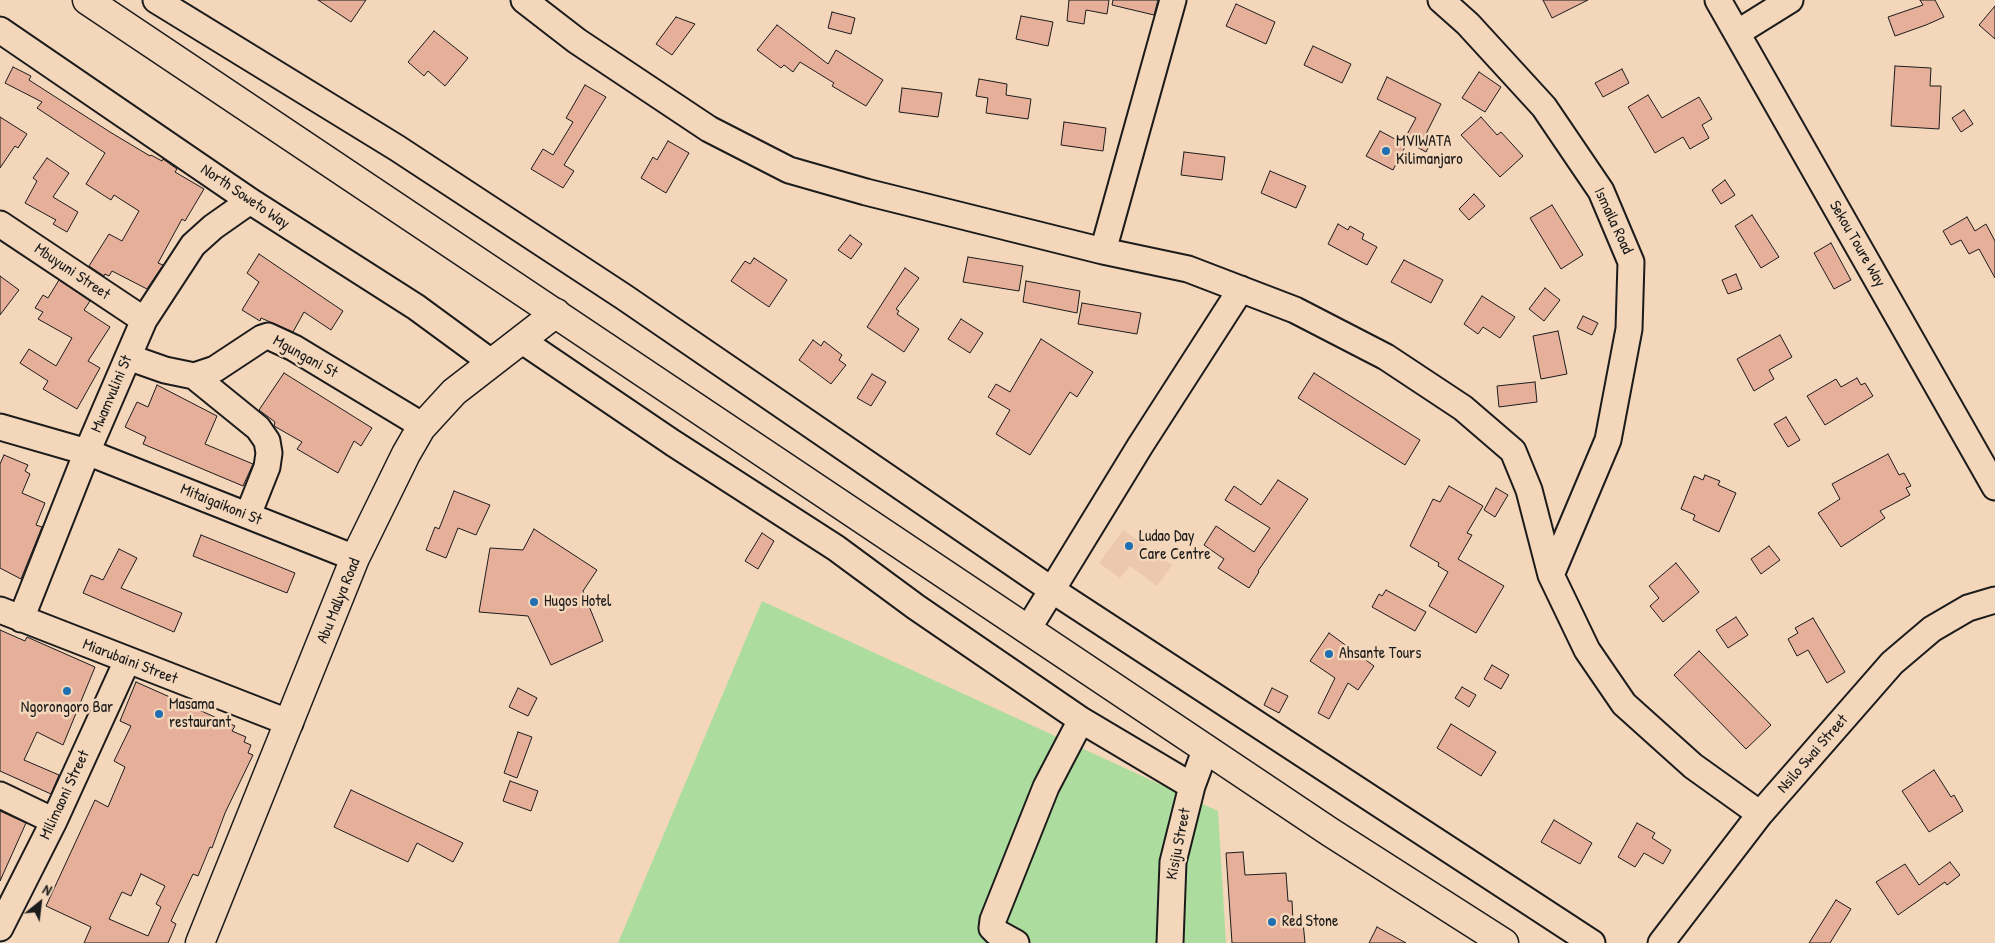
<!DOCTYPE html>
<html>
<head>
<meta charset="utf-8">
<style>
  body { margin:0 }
  #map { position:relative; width:1995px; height:943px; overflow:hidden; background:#f4d7bb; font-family:"Patrick Hand",sans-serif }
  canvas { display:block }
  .north { position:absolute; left:15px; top:878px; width:50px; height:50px; -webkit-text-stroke:4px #f4d7bb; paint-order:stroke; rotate:29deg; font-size:14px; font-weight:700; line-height:20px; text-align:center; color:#1c1c1c }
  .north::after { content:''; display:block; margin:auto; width:18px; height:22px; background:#1c1c1c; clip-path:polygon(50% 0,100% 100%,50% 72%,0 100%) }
</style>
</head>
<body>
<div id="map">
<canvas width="1995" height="943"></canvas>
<div class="north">N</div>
</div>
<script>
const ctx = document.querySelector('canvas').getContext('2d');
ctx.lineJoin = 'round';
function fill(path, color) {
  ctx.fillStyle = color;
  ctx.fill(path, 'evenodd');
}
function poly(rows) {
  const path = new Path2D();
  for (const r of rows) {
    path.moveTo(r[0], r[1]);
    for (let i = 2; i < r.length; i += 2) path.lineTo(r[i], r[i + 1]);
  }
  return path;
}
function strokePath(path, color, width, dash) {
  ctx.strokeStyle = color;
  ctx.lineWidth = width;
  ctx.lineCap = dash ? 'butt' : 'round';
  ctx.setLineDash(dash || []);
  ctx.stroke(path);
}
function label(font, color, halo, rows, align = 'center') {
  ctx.font = font + ' "Patrick Hand",sans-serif';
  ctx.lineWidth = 5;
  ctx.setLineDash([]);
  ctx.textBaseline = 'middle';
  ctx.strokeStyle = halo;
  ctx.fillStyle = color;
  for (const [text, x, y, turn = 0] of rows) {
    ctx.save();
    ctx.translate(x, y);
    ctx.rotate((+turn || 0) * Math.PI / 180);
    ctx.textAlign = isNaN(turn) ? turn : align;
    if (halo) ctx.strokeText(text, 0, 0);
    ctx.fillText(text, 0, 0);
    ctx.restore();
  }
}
fill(poly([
  [1123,530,1172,565,1157,586,1130,566,1120,578,1099,563]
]), '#ecc8ae');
fill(poly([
  [762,601,1218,811,1226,943,618,943]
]), '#addd9e');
const building = poly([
  [318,0,366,0,351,22,318,0],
  [1069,0,1109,0,1107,14,1086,10,1084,24,1067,21,1069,0],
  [1113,0,1158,0,1154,15,1112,5,1113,0],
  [1543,0,1588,0,1552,18,1543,0],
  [1920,0,1935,0,1944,17,1926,25,1895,36,1888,17,1923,5,1920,0],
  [1236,4,1275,22,1266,44,1226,26,1236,4],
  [1995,6,1995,39,1979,25,1995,6],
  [832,12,855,18,851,34,828,28,832,12],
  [1021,16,1053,22,1048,46,1016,39,1021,16],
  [676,17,695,24,672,55,656,44,676,17],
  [777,25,828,64,836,50,883,80,866,106,832,86,834,83,800,62,793,72,784,65,781,68,757,50,777,25],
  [434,31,468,58,445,86,428,71,424,76,408,62,434,31],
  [1313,46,1351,64,1342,83,1304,65,1313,46],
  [1895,66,1931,68,1930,86,1941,86,1939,129,1891,126,1895,66],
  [13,67,31,76,29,80,110,132,150,156,151,155,162,161,163,159,177,169,175,172,204,189,185,221,182,219,158,263,163,265,147,289,112,271,109,276,105,274,104,276,89,266,109,234,122,241,139,211,114,195,111,200,86,184,105,153,37,108,42,102,5,83,13,67],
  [1622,69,1629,83,1603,97,1595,83,1622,69],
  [1479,72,1501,87,1485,112,1462,98,1479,72],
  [1387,77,1441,104,1425,136,1432,140,1426,152,1404,140,1416,118,1377,99,1387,77],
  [979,79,1007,84,1006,95,1031,99,1028,119,986,113,988,98,976,96,979,79],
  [585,85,606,97,564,165,574,171,563,188,531,169,543,149,553,155,573,122,566,118,585,85],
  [902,88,942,93,938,117,899,112,902,88],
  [1648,95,1662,118,1699,97,1712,119,1702,125,1709,138,1690,149,1683,137,1655,153,1628,107,1648,95],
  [1964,110,1973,124,1961,132,1952,118,1964,110],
  [0,117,27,134,18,148,15,146,0,168,0,117],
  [1481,117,1497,135,1501,132,1523,156,1500,177,1461,135,1481,117],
  [1064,122,1106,128,1103,151,1061,145,1064,122],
  [1380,131,1406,145,1393,170,1366,156,1380,131],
  [668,141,689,153,666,193,641,178,653,157,657,160,668,141],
  [1184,152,1225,157,1222,180,1181,175,1184,152],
  [47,158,69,173,53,197,78,212,67,232,53,224,56,220,25,203,37,181,33,178,47,158],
  [1270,171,1306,186,1296,208,1261,193,1270,171],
  [1725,180,1735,195,1721,204,1712,190,1725,180],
  [1474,194,1485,206,1469,220,1459,209,1474,194],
  [1552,205,1583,255,1561,269,1530,218,1552,205],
  [1752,215,1779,257,1761,268,1735,226,1752,215],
  [1967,217,1975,231,1986,224,1995,241,1995,278,1979,249,1969,254,1961,240,1951,245,1943,231,1967,217],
  [1338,224,1348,230,1350,226,1364,234,1362,239,1377,247,1367,265,1328,244,1338,224],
  [850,235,862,244,851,259,838,250,850,235],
  [1831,243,1851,280,1834,289,1814,253,1831,243],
  [259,254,343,311,331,330,304,312,293,332,261,318,260,321,242,310,259,282,247,273,259,254],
  [968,257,1023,266,1019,291,963,282,968,257],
  [754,258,787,280,769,307,731,281,745,261,750,264,754,258],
  [1404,260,1443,280,1431,303,1391,282,1404,260],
  [905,268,919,278,896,309,899,311,897,314,919,329,904,352,867,327,905,268],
  [1736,274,1742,289,1728,294,1722,280,1736,274],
  [0,276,19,290,0,315,0,276],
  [59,280,90,301,84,310,110,327,88,361,100,368,77,409,43,389,48,381,20,363,29,349,56,366,72,338,38,319,43,312,35,308,43,295,48,298,59,280],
  [1026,281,1080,291,1077,313,1023,302,1026,281],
  [1545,288,1560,300,1544,321,1529,309,1545,288],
  [1482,296,1515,317,1500,338,1483,327,1478,334,1464,324,1482,296],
  [1082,303,1141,313,1137,334,1078,324,1082,303],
  [1583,316,1598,323,1592,335,1577,328,1583,316],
  [961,319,983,333,970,353,948,339,961,319],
  [1558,331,1567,374,1541,379,1533,336,1558,331],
  [1780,335,1792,357,1769,370,1774,379,1754,391,1737,359,1780,335],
  [1041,339,1093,372,1077,397,1070,392,1030,455,996,434,1010,410,988,397,996,384,1010,392,1041,339],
  [813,340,821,346,824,341,842,355,839,360,846,365,831,384,799,360,813,340],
  [284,373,372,428,361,446,354,441,338,473,297,449,302,442,274,426,275,422,259,410,284,373],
  [1314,373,1420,440,1405,465,1298,398,1314,373],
  [872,374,886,382,871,406,857,398,872,374],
  [1857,378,1861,385,1865,383,1873,396,1825,425,1807,396,1836,379,1841,387,1857,378],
  [1535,382,1537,402,1499,407,1497,386,1535,382],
  [157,385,217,416,205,444,253,464,243,486,143,444,146,437,125,427,137,402,148,407,157,385],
  [1786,417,1800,440,1788,447,1774,424,1786,417],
  [1888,454,1899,475,1904,473,1911,486,1906,488,1910,495,1880,511,1885,518,1841,547,1818,513,1840,499,1832,484,1888,454],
  [4,455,28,465,25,471,30,474,22,493,45,503,36,525,42,527,21,579,0,568,0,464,4,455],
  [1705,475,1720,481,1718,485,1736,493,1719,532,1693,520,1695,515,1681,509,1694,476,1703,480,1705,475],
  [1278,480,1308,499,1258,571,1259,572,1249,588,1218,568,1224,559,1204,545,1216,526,1254,552,1270,528,1225,500,1234,486,1261,505,1278,480],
  [1449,486,1483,506,1467,533,1472,535,1458,559,1504,586,1476,633,1429,606,1448,572,1438,566,1439,563,1410,546,1433,499,1440,502,1449,486],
  [1496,488,1508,495,1495,517,1484,510,1496,488],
  [454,491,490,505,476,535,458,528,446,558,426,550,435,527,439,529,454,491],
  [534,529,597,570,583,591,603,641,551,665,528,616,479,612,490,548,523,550,534,529],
  [762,533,774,541,758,569,745,561,762,533],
  [201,535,295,573,287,593,193,556,201,535],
  [1769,546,1780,560,1761,574,1751,559,1769,546],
  [119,549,137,558,121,588,182,613,174,632,83,593,91,575,103,580,119,549],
  [1676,563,1699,592,1663,622,1650,606,1659,598,1649,586,1676,563],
  [1386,590,1426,612,1415,631,1372,607,1379,594,1382,596,1386,590],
  [1736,617,1748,635,1728,648,1716,630,1736,617],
  [1813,618,1845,672,1827,683,1808,650,1797,656,1788,639,1798,633,1795,628,1813,618],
  [0,630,25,641,27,637,95,667,63,745,37,732,24,760,59,775,51,794,0,771,0,630],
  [1329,633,1374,666,1358,690,1348,683,1329,719,1318,713,1335,678,1310,661,1329,633],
  [1699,651,1771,725,1746,749,1674,675,1699,651],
  [1492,665,1509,675,1501,689,1484,679,1492,665],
  [136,682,235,726,232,731,246,737,244,742,251,745,248,753,253,755,225,813,212,848,210,847,198,876,193,874,171,921,176,924,168,943,84,943,91,927,46,906,95,800,108,807,125,767,114,761,131,726,120,721,136,682],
  [141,874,165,886,156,904,161,907,148,936,109,919,122,892,131,896,141,874],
  [1462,687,1476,695,1469,707,1455,698,1462,687],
  [518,688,537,698,528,716,509,707,518,688],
  [1272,688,1288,696,1279,713,1264,705,1272,688],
  [1451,724,1496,752,1481,776,1437,748,1451,724],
  [518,732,532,737,517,778,504,773,518,732],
  [1934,770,1951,797,1954,795,1963,811,1929,832,1902,791,1934,770],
  [510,781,538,791,531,811,503,801,510,781],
  [351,790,463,843,453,862,417,843,408,862,334,827,351,790],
  [0,811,26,823,0,881,0,811],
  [1554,820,1592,843,1580,864,1541,842,1554,820],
  [1637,823,1655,833,1652,838,1671,850,1663,864,1644,853,1635,867,1618,857,1637,823],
  [1243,852,1245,875,1286,873,1288,901,1292,901,1293,922,1303,922,1305,943,1232,943,1226,853,1243,852],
  [1950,862,1960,875,1947,885,1945,882,1898,915,1876,882,1905,864,1919,885,1950,862],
  [1836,900,1851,909,1830,943,1809,943,1836,900],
  [1377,927,1406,943,1369,943,1377,927]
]);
fill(building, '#e5af9a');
strokePath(building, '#1c1c1c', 1);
const minor = poly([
  [156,0,397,148,624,297,1052,590,1592,943],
  [524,0,577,41,709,129,789,170,866,192,1103,251,1188,269,1295,310,1386,357,1463,408,1513,451,1529,490,1551,575,1587,650,1624,704,1693,766,1760,814],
  [1441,0,1468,24,1544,107,1601,191,1631,262,1629,329,1608,440,1551,575],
  [1718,0,1995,487],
  [0,30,250,201,416,307,491,362],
  [1737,33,1790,0],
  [0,224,144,320],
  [1103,251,1173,0],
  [521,340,673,443,836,548,916,607,1081,720,1192,786],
  [128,357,165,370,194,376,215,369,262,338,268,336,294,348,423,426],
  [194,376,258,428,267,441,269,453,267,467,248,515],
  [0,427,87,452,355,558],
  [0,610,290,723],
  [21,619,87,452,144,320,193,245,213,227,250,201],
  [1028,629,1140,446,1241,289],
  [0,795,54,821],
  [0,928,54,821,127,661],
  [1016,943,996,932,992,928,993,920,1046,787,1081,720],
  [1170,943,1173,862,1192,786,1206,748],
  [1661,943,1760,814,1892,663,1932,629,1968,608,1995,600]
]);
const major = poly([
  [200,943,355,558,406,454,421,428,454,392,556,313]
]);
const highway = poly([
  [87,0,1330,832,1504,943]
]);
strokePath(minor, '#1c1c1c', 29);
strokePath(major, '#1c1c1c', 31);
strokePath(highway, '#1c1c1c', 31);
strokePath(minor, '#f4d7bb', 25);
strokePath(major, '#f4d7bb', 28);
strokePath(highway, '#f4d7bb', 28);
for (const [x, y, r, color] of [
  [1386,151,5,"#1f6fb2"],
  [1129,546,5,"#1f6fb2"],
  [534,602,5,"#1f6fb2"],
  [1329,654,5,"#1f6fb2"],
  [67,691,5,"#1f6fb2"],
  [159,714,5,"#1f6fb2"],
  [1272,922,5,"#1f6fb2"]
]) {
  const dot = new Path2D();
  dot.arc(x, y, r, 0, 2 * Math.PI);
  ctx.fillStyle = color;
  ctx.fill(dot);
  strokePath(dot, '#f4d7bb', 2);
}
label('16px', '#1c1c1c', '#f4d7bb', [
  ["MVIWATA",1396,142],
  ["Kilimanjaro",1396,160],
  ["Ludao Day",1139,537],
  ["Care Centre",1139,555],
  ["Hugos Hotel",544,602],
  ["Ahsante Tours",1339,654],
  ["Masama",169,705],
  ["restaurant",169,723],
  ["Ngorongoro Bar",67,708,"center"],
  ["Red Stone",1282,922]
], 'left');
label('16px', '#1c1c1c', '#f4d7bb', [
  ["North Soweto Way",245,197,34],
  ["Ismaila Road",1613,221,65],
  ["Sekou Toure Way",1857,244,60],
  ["Mbuyuni Street",72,272,34],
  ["Mgungani St",305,357,29],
  ["Mwamvulini St",112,394,-67],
  ["Mitaigaikoni St",221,505,22],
  ["Abu Mallya Road",339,601,-68],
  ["Miarubaini Street",130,662,21],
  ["Nsilo Swai Street",1813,754,-49],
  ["Milimaoni Street",65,795,-65],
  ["Kisiju Street",1179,844,-79]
]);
</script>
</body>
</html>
